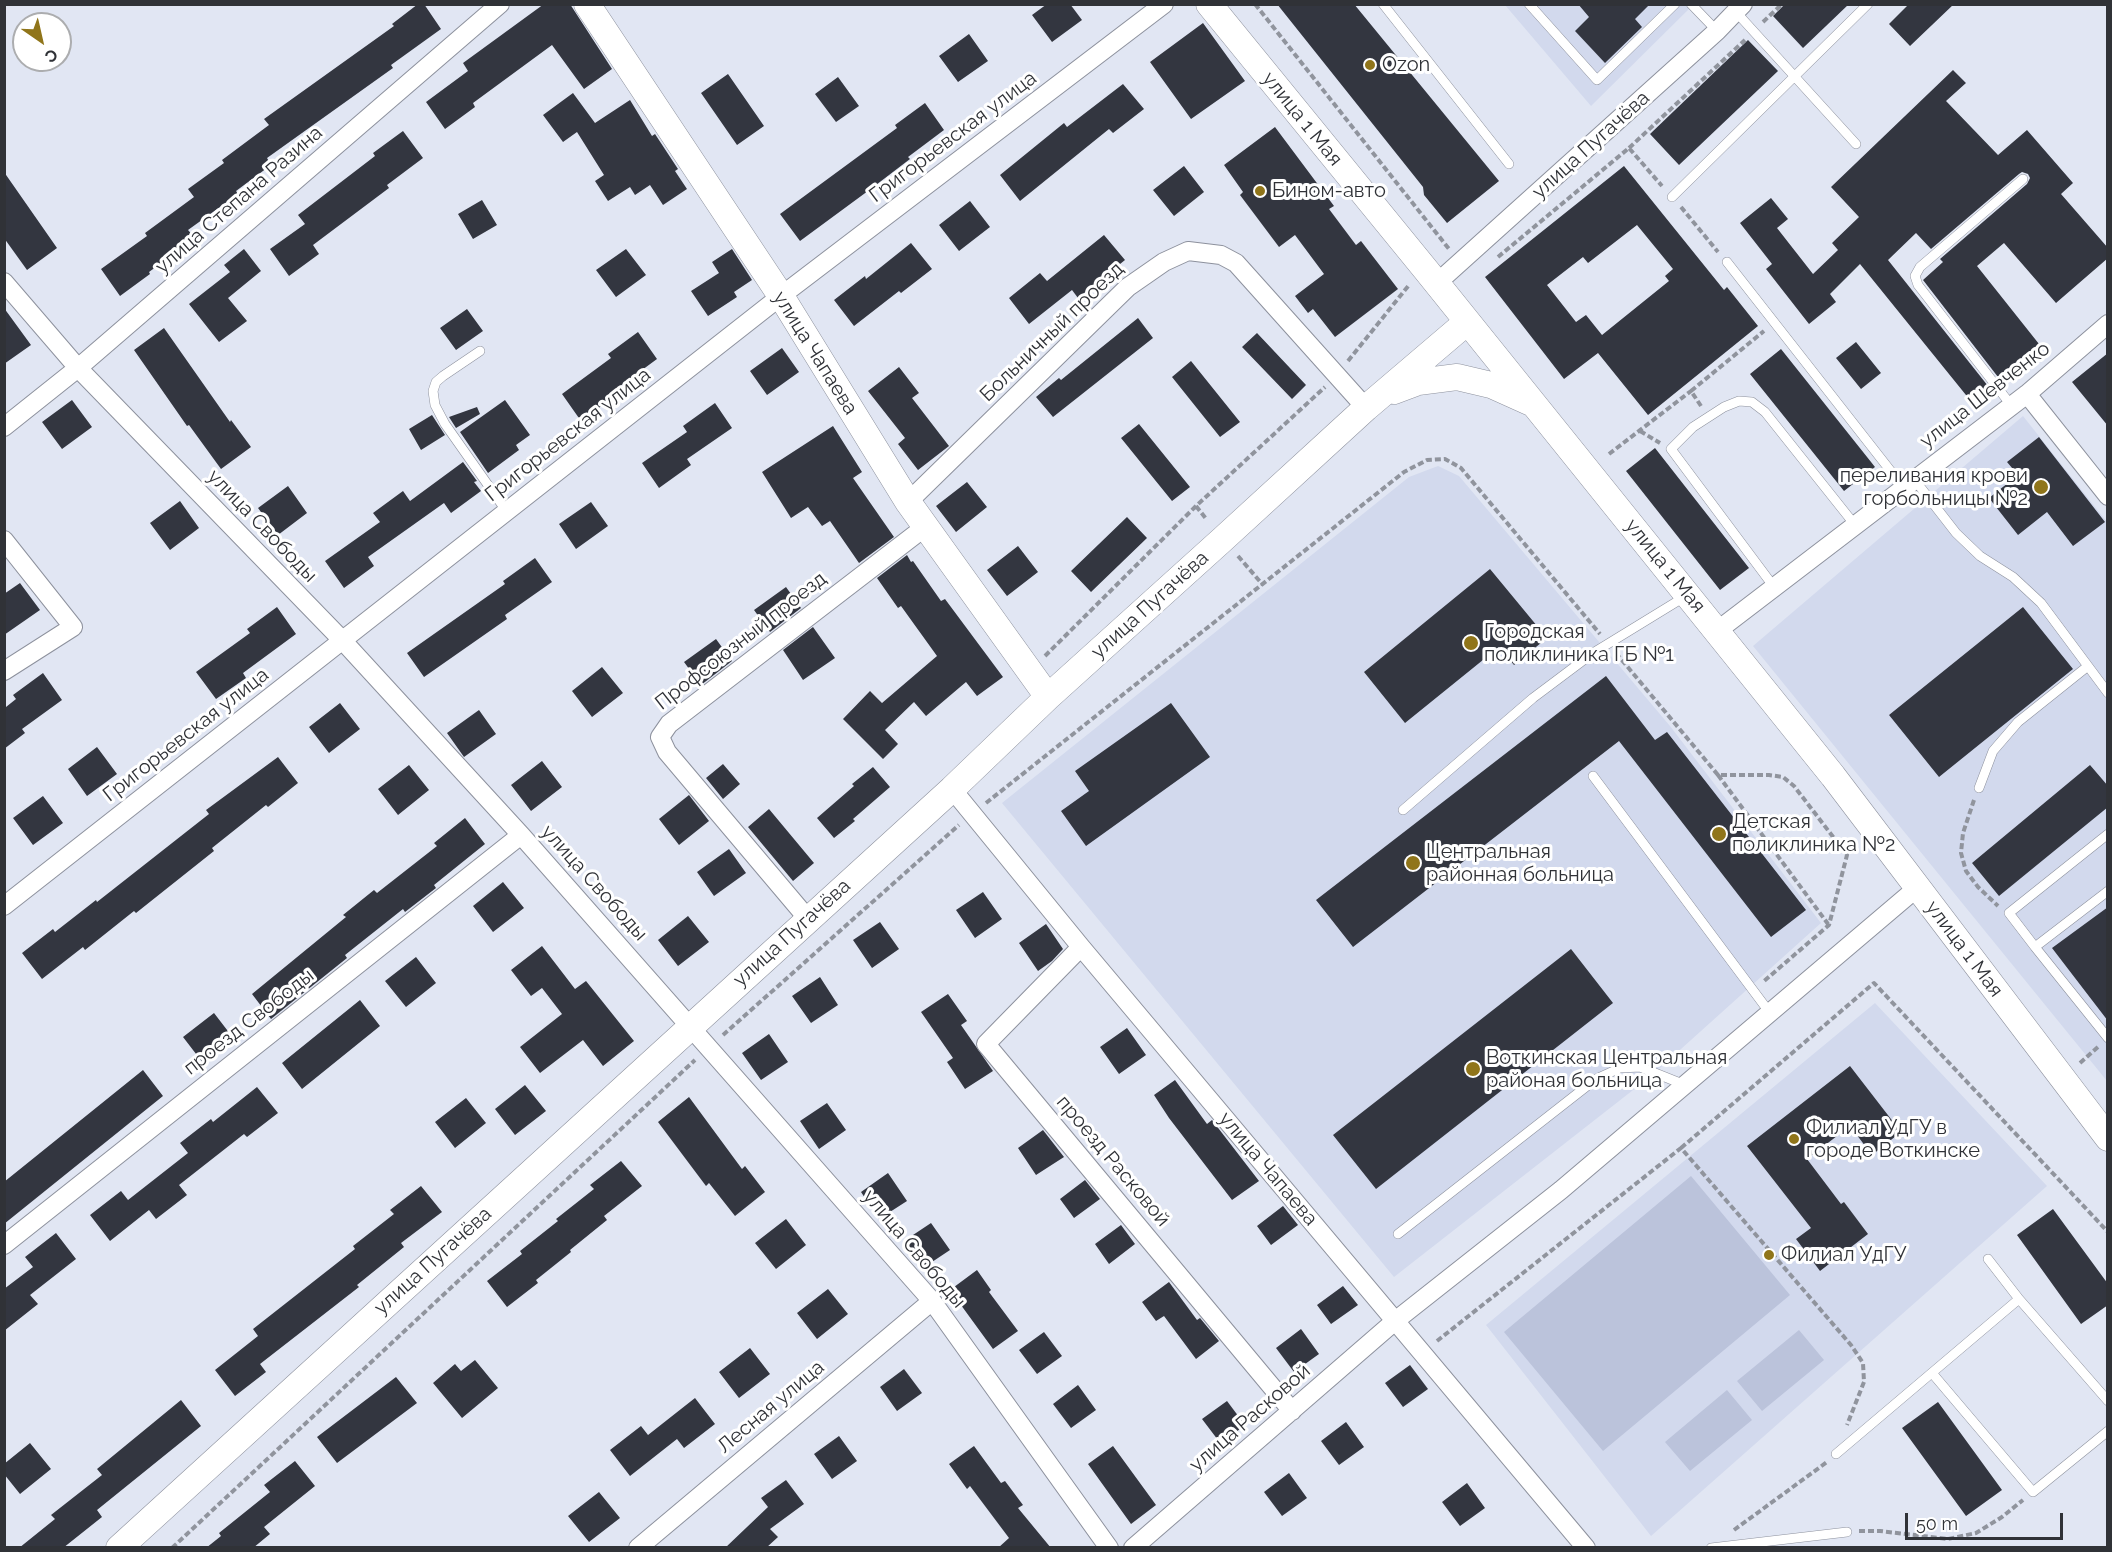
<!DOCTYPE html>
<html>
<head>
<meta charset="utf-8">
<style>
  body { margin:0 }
  #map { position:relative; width:2112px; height:1552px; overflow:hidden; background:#e1e6f3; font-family:Raleway,sans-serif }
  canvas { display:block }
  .frame { position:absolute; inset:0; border:6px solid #303237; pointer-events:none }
  .north { position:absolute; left:12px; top:12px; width:60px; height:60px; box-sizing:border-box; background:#fff; border:2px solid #acadaf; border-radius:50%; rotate:146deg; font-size:16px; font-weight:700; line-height:24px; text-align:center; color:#303237 }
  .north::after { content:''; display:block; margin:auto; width:21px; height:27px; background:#90751a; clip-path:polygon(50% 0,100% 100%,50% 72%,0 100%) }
  .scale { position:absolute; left:1905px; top:1513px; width:158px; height:27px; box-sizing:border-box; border:3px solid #303237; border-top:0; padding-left:8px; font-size:18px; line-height:21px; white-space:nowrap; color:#303237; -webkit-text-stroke:4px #fff; paint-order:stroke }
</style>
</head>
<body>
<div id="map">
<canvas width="2112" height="1552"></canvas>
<div class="frame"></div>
<div class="north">С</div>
<div class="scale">50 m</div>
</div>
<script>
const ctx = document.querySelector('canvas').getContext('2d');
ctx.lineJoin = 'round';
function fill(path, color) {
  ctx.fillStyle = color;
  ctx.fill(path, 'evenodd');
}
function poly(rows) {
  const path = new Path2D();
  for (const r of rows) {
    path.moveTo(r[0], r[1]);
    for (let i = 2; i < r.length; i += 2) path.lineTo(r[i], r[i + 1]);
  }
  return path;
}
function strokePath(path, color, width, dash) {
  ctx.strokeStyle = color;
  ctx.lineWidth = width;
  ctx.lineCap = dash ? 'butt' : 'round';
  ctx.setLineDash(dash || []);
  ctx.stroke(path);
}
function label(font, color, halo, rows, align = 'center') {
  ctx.font = font + ' Raleway,sans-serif';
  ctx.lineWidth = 6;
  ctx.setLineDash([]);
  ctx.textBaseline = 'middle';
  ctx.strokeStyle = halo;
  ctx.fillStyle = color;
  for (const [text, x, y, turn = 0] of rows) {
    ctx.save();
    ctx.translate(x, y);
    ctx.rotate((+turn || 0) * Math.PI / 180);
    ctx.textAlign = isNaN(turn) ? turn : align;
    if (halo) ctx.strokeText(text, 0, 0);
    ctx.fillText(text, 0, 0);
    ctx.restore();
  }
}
fill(poly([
  [1505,5,1693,5,1591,106],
  [2023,416,2107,522,2107,1081,1753,646],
  [1438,466,1459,476,1670,726,1821,923,1651,1076,1394,1277,1002,803,1409,477],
  [1875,1003,2047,1186,1651,1536,1486,1325]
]), '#d2d9ed');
fill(poly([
  [1691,1176,1790,1295,1603,1451,1504,1332],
  [1799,1330,1824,1360,1762,1411,1737,1381],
  [1727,1390,1752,1420,1690,1471,1665,1442]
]), '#bbc3db');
fill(poly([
  [418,4,424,4,441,29,391,65,393,68,267,158,271,165,236,191,238,194,188,230,195,238,149,272,150,274,120,296,101,269,147,236,145,233,194,197,188,189,224,163,222,160,269,125,264,119,394,26,392,24],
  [544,4,570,4,612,69,584,89,552,45,473,103,475,107,445,129,426,102,468,71,463,63],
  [1047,4,1070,4,1082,20,1052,42,1032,15],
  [1277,4,1354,4,1499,181,1447,223,1424,195,1423,187],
  [1578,4,1650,4,1635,19,1642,27,1605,63,1575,31,1589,17],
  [1785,4,1849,4,1803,48,1773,16],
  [1909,4,1954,4,1910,46,1889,24],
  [1203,23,1245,81,1191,119,1150,62],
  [969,34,988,61,958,82,939,56],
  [1748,40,1778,71,1679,165,1650,134],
  [1953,70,1966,83,1946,101,1998,155,2027,130,2073,183,2061,194,2108,248,2108,258,2056,303,2004,243,1977,266,2039,344,1998,377,1923,280,1943,262,1940,259,2027,184,2030,178,2028,174,2022,172,2019,174,1931,249,1916,233,1888,260,1988,386,1970,400,1860,264,1830,294,1836,302,1809,324,1766,269,1772,264,1740,223,1771,198,1788,219,1777,228,1813,274,1838,250,1832,243,1859,217,1831,187],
  [728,74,764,126,737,145,701,93],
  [838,77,859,106,836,122,815,94],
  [1123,84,1144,109,1113,133,1109,129,1020,201,1000,175,1064,123,1067,127],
  [573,93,595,123,630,100,652,136,655,134,678,169,675,171,687,189,663,205,650,185,635,195,630,187,608,201,595,181,604,175,577,132,563,142,543,115],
  [925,103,944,130,908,157,910,159,872,188,800,241,780,214,897,128,895,125],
  [1275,127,1334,206,1329,209,1356,245,1361,241,1398,289,1335,337,1313,309,1308,313,1295,296,1324,274,1295,235,1279,247,1240,195,1243,192,1224,165],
  [403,131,423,158,387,185,389,188,313,245,319,254,289,276,270,249,305,224,298,215,375,156,373,153],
  [1184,166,1204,192,1174,216,1153,190],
  [1624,166,1724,290,1727,287,1758,326,1648,415,1598,353,1564,379,1485,277],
  [1637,225,1673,269,1665,276,1669,281,1602,335,1586,315,1576,322,1547,285,1583,257,1588,263],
  [4,172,57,248,27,270,4,238],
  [482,200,497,225,473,239,458,214],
  [970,201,990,227,959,251,939,225],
  [1104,235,1125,260,1078,298,1072,290,1029,324,1009,298,1040,273,1047,281],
  [911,243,932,269,901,293,899,291,854,326,834,300,865,276,866,279],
  [244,249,261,271,228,298,247,321,219,342,189,304,230,272,224,265],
  [626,249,646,275,616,297,596,270],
  [732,249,752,280,734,292,737,297,708,316,691,291,719,273,712,262],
  [4,308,31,345,4,364],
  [467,309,483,331,456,350,440,328],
  [1138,318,1153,338,1053,417,1036,397,1059,378,1061,380],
  [164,328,230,422,231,420,251,447,221,469,189,425,187,426,134,350],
  [638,332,657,359,608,395,611,399,581,421,562,394,611,358,608,354],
  [1257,333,1306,385,1292,399,1242,347],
  [1856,342,1881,373,1861,389,1836,358],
  [782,348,799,372,767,395,750,371],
  [1781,349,1875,467,1844,491,1750,374],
  [2108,353,2108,426,2072,382],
  [1191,361,1240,422,1220,437,1172,377],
  [899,367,919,393,912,398,949,446,918,470,898,444,905,438,868,391],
  [72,400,92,427,62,449,42,422],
  [505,400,530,435,516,445,519,450,488,473,460,432],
  [715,403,732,428,687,459,691,465,659,488,642,463,687,432,683,426],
  [477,407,480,414,456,428,449,417],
  [432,415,445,435,421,450,409,429],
  [1139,424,1190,487,1172,501,1121,438],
  [833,426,862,472,853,478,894,537,859,563,830,521,822,526,808,507,791,518,762,472],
  [2039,437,2105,522,2073,546,2047,512,2018,535,1989,498,2018,475,2007,462],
  [1655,448,1749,568,1720,590,1626,471],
  [463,462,477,481,474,482,481,491,451,513,444,503,368,557,374,566,344,588,325,561,380,522,373,513,403,491,410,501],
  [967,482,987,507,956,532,936,506],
  [288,486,307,513,278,535,258,508],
  [180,501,199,528,170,550,150,523],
  [591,502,608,526,576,549,559,524],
  [1127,517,1147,538,1091,592,1071,571],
  [1018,546,1038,572,1007,596,987,570],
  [907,555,911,562,913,561,941,601,945,599,1003,677,977,696,966,682,926,716,914,702,885,730,898,744,883,759,843,719,870,691,882,703,937,656,901,606,898,608,877,578],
  [535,558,552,582,505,615,507,619,424,677,407,653,505,584,503,581],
  [1490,569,1547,638,1514,665,1499,647,1405,723,1364,672],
  [20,583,40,610,4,635,4,594],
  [786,587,801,608,770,632,754,610],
  [277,607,296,634,243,673,246,678,216,699,196,672,250,633,247,629],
  [2023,607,2073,669,1939,777,1889,715],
  [813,627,835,658,803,680,783,650],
  [716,639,732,661,701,685,684,662],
  [602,667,623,693,592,717,572,691],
  [43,673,62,700,22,729,25,733,4,749,4,705,6,707,16,699,13,695],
  [1606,676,1655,740,1667,732,1806,910,1771,937,1619,741,1353,947,1316,900],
  [340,703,360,729,329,753,309,727],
  [1171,703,1210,757,1086,846,1061,811,1089,791,1075,771],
  [479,710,496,734,464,757,447,733],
  [97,747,117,774,87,796,68,769],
  [278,757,298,783,268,807,266,805,212,848,214,851,136,913,134,911,85,950,83,947,42,979,22,953,53,929,55,932,96,900,97,902,209,814,206,810],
  [542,761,562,787,531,811,511,785],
  [723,764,740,784,723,799,706,778],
  [409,765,429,790,398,815,378,789],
  [2090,765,2108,786,2108,807,1999,896,1972,863],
  [873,767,890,787,853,819,855,821,834,838,817,818,854,786,852,784],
  [689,795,709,821,679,845,659,819],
  [43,796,63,823,33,845,13,818],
  [769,809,814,863,793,881,748,827],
  [465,818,485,844,434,885,436,888,405,912,403,909,345,955,347,958,271,1019,252,994,346,917,343,915,374,890,377,893,437,846,434,843],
  [729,849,746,873,714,896,697,872],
  [503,882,524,908,493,932,473,906],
  [983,892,1002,919,975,938,956,910],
  [2108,907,2108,1021,2052,948],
  [688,916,709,942,678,966,658,940],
  [880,922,899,949,872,968,853,940],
  [1046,924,1063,949,1052,961,1038,971,1019,943],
  [542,946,575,989,586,981,634,1041,603,1066,583,1040,540,1073,520,1047,562,1014,542,988,531,996,511,970],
  [1571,949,1613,1003,1376,1189,1333,1135],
  [416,957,436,983,406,1007,385,981],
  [820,977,838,1005,811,1023,792,996],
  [948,994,967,1021,961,1025,993,1071,965,1089,947,1062,953,1058,921,1012],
  [360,1000,380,1026,302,1089,282,1063],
  [214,1013,234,1039,203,1063,183,1037],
  [1127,1028,1146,1055,1119,1074,1100,1047],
  [769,1034,788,1062,761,1080,742,1053],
  [1850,1066,1901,1132,1872,1155,1850,1126,1807,1159,1841,1204,1844,1202,1868,1234,1820,1271,1796,1239,1811,1228,1747,1146],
  [143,1070,163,1096,4,1224,4,1182],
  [1175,1080,1207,1124,1212,1120,1259,1181,1232,1200,1169,1118,1154,1095],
  [525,1085,546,1111,515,1135,495,1109],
  [257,1087,278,1113,247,1137,244,1134,179,1185,187,1195,156,1219,149,1210,110,1241,90,1215,121,1191,128,1200,188,1153,180,1143,211,1119,213,1122],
  [689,1097,742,1169,745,1166,765,1192,735,1216,709,1183,706,1186,658,1122],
  [466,1098,486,1123,455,1148,435,1122],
  [827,1103,846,1130,819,1149,800,1121],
  [1043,1130,1064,1157,1036,1175,1018,1148],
  [621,1161,642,1186,604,1216,607,1220,570,1250,571,1252,536,1280,538,1283,507,1307,487,1281,522,1254,520,1251,558,1221,556,1219,594,1189,590,1185],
  [888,1173,907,1201,879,1219,861,1192],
  [1085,1180,1100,1199,1074,1218,1060,1199],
  [421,1186,442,1212,401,1243,404,1247,357,1285,359,1287,260,1364,266,1372,235,1396,215,1370,258,1336,253,1329,355,1249,353,1246,394,1214,390,1210],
  [1283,1206,1298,1225,1271,1245,1257,1226],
  [2053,1209,2108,1284,2108,1305,2081,1324,2017,1235],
  [786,1219,806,1245,776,1269,755,1243],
  [931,1223,950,1250,923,1268,904,1241],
  [1121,1225,1135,1244,1109,1264,1095,1244],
  [56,1233,76,1259,30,1295,38,1304,4,1331,4,1289,33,1267,25,1257],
  [977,1270,991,1290,989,1292,1018,1331,993,1349,950,1290],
  [1169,1282,1197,1320,1200,1318,1219,1341,1196,1359,1164,1316,1156,1321,1142,1302],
  [1343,1286,1358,1305,1331,1324,1317,1305],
  [828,1289,848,1314,817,1339,797,1313],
  [1301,1329,1319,1354,1294,1372,1276,1348],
  [1044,1332,1062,1356,1037,1374,1019,1350],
  [750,1348,770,1374,739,1398,719,1372],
  [475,1360,498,1388,462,1418,433,1383,455,1364,461,1371],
  [1410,1365,1428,1389,1403,1407,1385,1383],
  [904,1369,922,1393,897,1411,880,1387],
  [396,1377,417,1403,337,1463,317,1437],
  [1078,1385,1096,1410,1071,1428,1053,1404],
  [695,1398,715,1424,684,1448,677,1439,630,1476,610,1450,641,1426,648,1435],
  [181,1400,201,1426,97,1510,102,1517,63,1548,19,1548,55,1519,51,1515,102,1475,97,1469],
  [1227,1401,1245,1425,1221,1444,1202,1419],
  [1938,1402,2002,1490,1966,1516,1902,1428],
  [1346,1422,1364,1447,1339,1465,1321,1441],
  [839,1436,857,1461,832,1479,814,1454],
  [30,1443,51,1469,20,1494,4,1474,4,1464],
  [974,1446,1001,1483,1005,1481,1023,1505,1018,1508,1051,1548,998,1548,1009,1538,970,1486,967,1489,949,1464],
  [1113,1446,1156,1505,1131,1524,1088,1464],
  [295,1461,315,1486,264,1527,270,1534,253,1548,206,1548,221,1536,219,1533,270,1492,264,1485],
  [1289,1473,1307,1498,1282,1516,1264,1492],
  [786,1480,804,1504,770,1529,778,1537,766,1548,725,1548,768,1507,761,1498],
  [1467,1483,1485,1508,1460,1526,1442,1502],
  [599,1492,620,1518,589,1542,568,1516]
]), '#333640');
const service = poly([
  [1383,4,1509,164],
  [1529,4,1597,80,1675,4],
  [1691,4,1717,31],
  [1736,12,1856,144],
  [1672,197,1868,4],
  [1727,262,1904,488],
  [480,351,443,376,436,382,433,391,435,405,445,424,507,512],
  [2011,405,1918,285,1915,276,1920,267,2023,179],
  [1914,479,1956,533,1980,556,2013,577,2041,603,2108,693],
  [1774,587,1671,449,1693,427,1724,407,1739,401,1752,402,1765,412,1855,525],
  [1593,776,1770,1013],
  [1979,788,1993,751,2018,722,2088,666],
  [1403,810,1533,698,1593,653,1686,596],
  [2108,891,2035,947,2108,1038],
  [2035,947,2009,913,2108,834],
  [1398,1234,1596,1079,1620,1068,1640,1067,1685,1085],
  [1988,1259,2019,1299,2108,1401],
  [1932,1373,2033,1492,2108,1431],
  [1836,1454,2019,1299],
  [1711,1548,1847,1532]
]);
const minor = poly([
  [4,282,78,368,343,641,521,835,932,1301,1109,1548],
  [1437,283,1717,31,1743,4],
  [2027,394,2108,496],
  [4,427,78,368,500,4],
  [908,502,1128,287,1164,262,1188,251,1221,255,1236,263,1366,408],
  [4,540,73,627,4,671],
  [1717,631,2027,394,2108,324],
  [952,789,1081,947,1586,1548],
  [4,906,781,296,1164,4],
  [808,919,667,752,660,737,669,724,925,527],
  [1081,947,986,1044,1292,1411],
  [4,1245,521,835],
  [638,1548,932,1301],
  [1133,1548,1395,1321,1561,1190,1918,887]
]);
const secondary = poly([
  [587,4,781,296,908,502,1048,697],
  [1209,4,1426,270,1833,776,2108,1138],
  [1394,391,1418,382,1457,377,1491,385,1531,403],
  [119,1548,952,789,1048,697,1223,539,1366,408,1467,322]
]);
strokePath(service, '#8d919d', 10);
strokePath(minor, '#8d919d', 20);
strokePath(secondary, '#8d919d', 27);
strokePath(poly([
  [1255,4,1449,249],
  [1763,22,1782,4],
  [1629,148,1745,40],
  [1681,207,1718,252],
  [1498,257,1629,148,1662,186],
  [1348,361,1409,285],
  [1701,406,1691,391,1764,331],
  [1640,431,1660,443],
  [1609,454,1691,391],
  [1196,506,1207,520],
  [1238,556,1263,585],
  [1616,653,1718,775,1769,775,1783,777,1794,786,1847,855,1829,925,1763,982],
  [1045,656,1196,506,1325,387],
  [1718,775,1828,924],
  [1974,800,1963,833,1961,853,1966,871,1978,887,1998,906],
  [986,803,1404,472,1427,460,1445,459,1461,468,1600,634],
  [723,1035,959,825],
  [2080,1063,2098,1047],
  [1681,1148,1874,983,2108,1232],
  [1437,1341,1681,1148,1851,1345,1863,1363,1864,1382,1847,1425],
  [1734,1530,1827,1462],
  [1859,1531,1880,1531,1948,1539,1976,1533,2002,1517,2023,1500],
  [172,1548,695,1060]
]), '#90949d', 4, [6, 3]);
strokePath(service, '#fff', 9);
strokePath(minor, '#fff', 18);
strokePath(secondary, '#fff', 26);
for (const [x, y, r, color] of [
  [1370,65,6,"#90751a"],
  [1260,191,6,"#90751a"],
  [2041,487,8,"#90751a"],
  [1471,643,8,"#90751a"],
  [1719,834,8,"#90751a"],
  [1413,863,8,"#90751a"],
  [1473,1069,8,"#90751a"],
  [1794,1139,6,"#90751a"],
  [1769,1255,6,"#90751a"]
]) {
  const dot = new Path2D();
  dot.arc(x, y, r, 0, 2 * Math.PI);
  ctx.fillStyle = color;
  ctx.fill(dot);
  strokePath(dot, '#fff', 2);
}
label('20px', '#303237', '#fff', [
  ["Ozon",1382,65],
  ["Бином-авто",1272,191],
  ["переливания крови",2028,476,"right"],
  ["горбольницы №2",2028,499,"right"],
  ["Городская",1484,632],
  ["поликлиника ГБ №1",1484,655],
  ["Детская",1732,822],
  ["поликлиника №2",1732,845],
  ["Центральная",1426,852],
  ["районная больница",1426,875],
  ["Воткинская Центральная",1486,1058],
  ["районая больница",1486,1081],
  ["Филиал УдГУ в",1806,1128],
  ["городе Воткинске",1806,1151],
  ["Филиал УдГУ",1781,1255]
], 'left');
label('20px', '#303237', '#fff', [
  ["улица 1 Мая",1302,119,51],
  ["Григорьевская улица",953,137,-37],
  ["улица Пугачёва",1591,145,-42],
  ["улица Степана Разина",239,200,-41],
  ["Больничный проезд",1052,332,-44],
  ["улица Чапаева",815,353,58],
  ["улица Шевченко",1985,395,-38],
  ["Григорьевская улица",568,435,-38],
  ["улица Свободы",262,526,46],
  ["улица 1 Мая",1665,566,51],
  ["улица Пугачёва",1150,605,-42],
  ["Профсоюзный проезд",741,641,-38],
  ["Григорьевская улица",186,735,-38],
  ["улица Свободы",594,883,48],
  ["улица Пугачёва",792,933,-42],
  ["улица 1 Мая",1964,949,53],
  ["проезд Свободы",249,1022,-38],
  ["проезд Расковой",1113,1161,50],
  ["улица Чапаева",1268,1169,50],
  ["улица Свободы",914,1249,50],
  ["улица Пугачёва",433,1261,-42],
  ["Лесная улица",771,1407,-40],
  ["улица Расковой",1250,1418,-41]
]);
</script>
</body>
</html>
